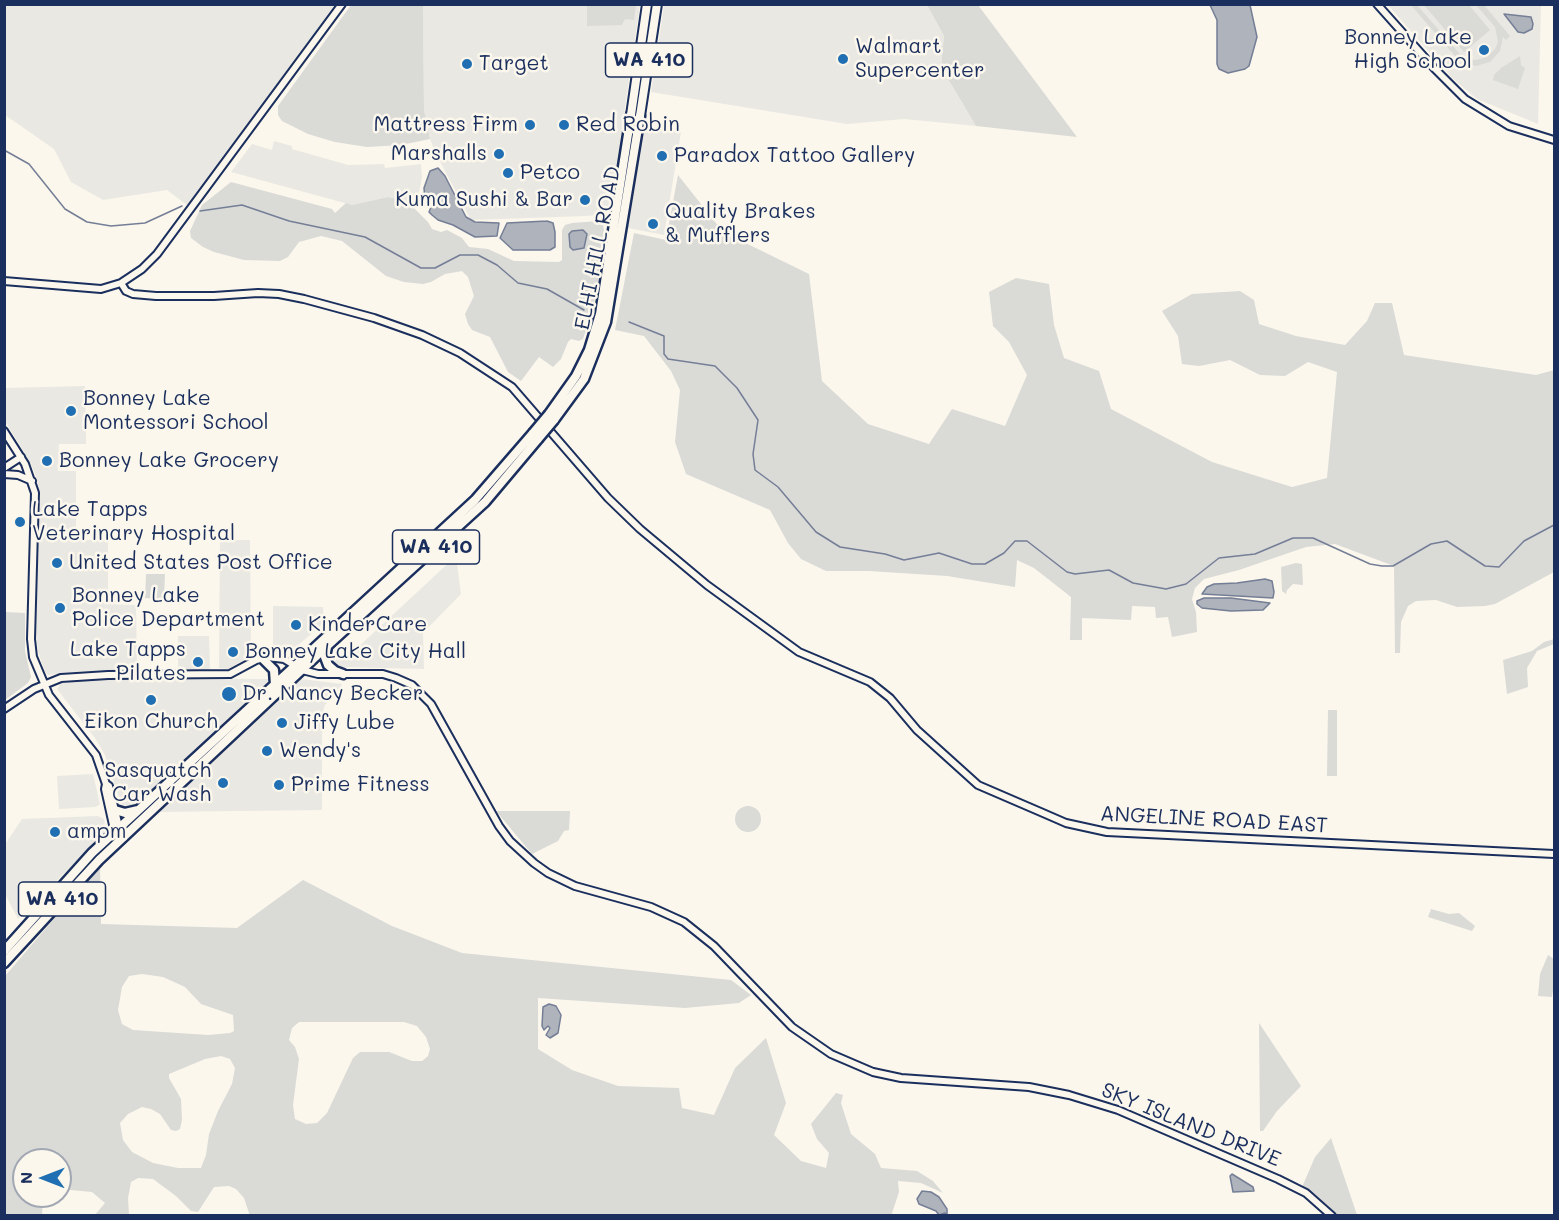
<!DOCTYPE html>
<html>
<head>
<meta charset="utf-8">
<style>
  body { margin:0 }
  #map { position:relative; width:1559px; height:1220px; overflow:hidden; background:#fbf7ec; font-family:Mali,sans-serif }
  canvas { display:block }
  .frame { position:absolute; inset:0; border:6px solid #1b2f5e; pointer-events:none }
  .north { position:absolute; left:12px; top:1148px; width:60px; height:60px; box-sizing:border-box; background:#fbf7ec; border:2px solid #a1a7b3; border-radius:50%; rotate:270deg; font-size:16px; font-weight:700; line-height:24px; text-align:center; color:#1b2f5e }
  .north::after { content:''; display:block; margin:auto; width:21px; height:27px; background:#1f6fb2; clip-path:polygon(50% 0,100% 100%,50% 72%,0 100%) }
</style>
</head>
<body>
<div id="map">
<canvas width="1559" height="1220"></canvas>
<div class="frame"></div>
<div class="north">N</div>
</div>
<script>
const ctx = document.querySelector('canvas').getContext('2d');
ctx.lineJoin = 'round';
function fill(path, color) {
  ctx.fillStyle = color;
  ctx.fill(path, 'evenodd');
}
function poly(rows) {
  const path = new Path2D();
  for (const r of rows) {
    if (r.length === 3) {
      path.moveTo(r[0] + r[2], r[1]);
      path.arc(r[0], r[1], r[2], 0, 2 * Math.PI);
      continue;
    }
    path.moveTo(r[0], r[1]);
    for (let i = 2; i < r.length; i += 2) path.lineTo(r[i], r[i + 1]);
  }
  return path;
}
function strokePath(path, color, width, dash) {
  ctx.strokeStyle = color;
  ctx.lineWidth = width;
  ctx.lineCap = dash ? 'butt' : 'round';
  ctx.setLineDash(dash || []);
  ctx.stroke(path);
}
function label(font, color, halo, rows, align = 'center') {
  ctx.font = font + ' Mali,sans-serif';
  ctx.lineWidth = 5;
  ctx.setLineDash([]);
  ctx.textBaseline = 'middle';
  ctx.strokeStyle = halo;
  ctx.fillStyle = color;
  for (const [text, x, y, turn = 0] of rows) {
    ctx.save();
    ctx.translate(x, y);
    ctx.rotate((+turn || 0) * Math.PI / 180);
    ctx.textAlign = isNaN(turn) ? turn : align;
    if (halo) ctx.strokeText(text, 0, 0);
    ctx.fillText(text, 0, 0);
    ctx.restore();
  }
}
fill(poly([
  [5,5,341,5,191,208,167,190,103,200,71,182,54,149,5,115],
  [423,5,640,5,611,203,605,209,596,215,586,216,471,220,435,152,430,139,424,110],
  [664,5,927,5,944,36,941,67,976,126,904,119,847,124,651,92],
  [1388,5,1541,5,1538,124,1477,99,1452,78],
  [652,127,681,132,664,235,628,228,644,133],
  [274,141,292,146,292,149,348,165,384,164,385,168,421,164,422,177,417,203,388,197,352,205,231,172,252,144,272,150],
  [85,386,86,444,59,444,58,471,76,471,76,540,108,540,108,604,136,605,137,669,74,672,48,675,45,672,38,651,36,633,40,492,36,476,30,462,5,421,5,388],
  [220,540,250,540,251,656,228,669,219,668],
  [456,556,461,594,423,633,424,669,341,667,333,662,352,648,355,650],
  [273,606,323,607,324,623,290,652,273,653],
  [178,636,209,636,210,668,208,671,178,671],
  [108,678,272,679,133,806,129,807,121,804,105,755,95,738,57,689,61,683],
  [301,679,342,684,339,690,325,705,322,714,322,810,158,812],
  [93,774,100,804,96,807,59,809,57,776],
  [98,816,104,819,105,826,104,834,18,919,5,894,4,846,22,819]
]), '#eae8e2');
fill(poly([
  [351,5,423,5,424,110,430,139,401,145,367,147,335,142,308,134,282,121,278,115,278,106],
  [587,5,636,5,634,20,625,19,622,25,587,26],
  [927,5,978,5,1077,137,976,126,941,67,944,36],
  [1411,5,1417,5,1459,53,1469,59,1476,60,1487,57,1495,49,1498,42,1495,27,1476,5,1484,5,1510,36,1506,40,1503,37,1500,51,1490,62,1476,66,1467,64,1455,56],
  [1424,5,1469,5,1490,30,1464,52],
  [1520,56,1521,65,1525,68,1518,89,1493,80,1494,75,1501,68],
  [678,175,723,232,809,274,822,381,868,424,929,444,952,409,1005,426,1027,375,1009,342,993,326,989,292,1016,278,1049,284,1054,325,1064,358,1099,371,1111,409,1212,462,1292,487,1327,478,1337,372,1308,362,1285,376,1260,375,1230,360,1199,366,1182,364,1178,336,1162,311,1192,294,1240,291,1254,300,1259,324,1296,336,1345,345,1367,321,1375,303,1392,303,1404,355,1536,375,1554,370,1554,572,1495,604,1485,606,1457,607,1436,600,1416,601,1408,606,1401,622,1400,653,1395,653,1394,566,1335,544,1306,547,1239,570,1204,579,1195,588,1192,599,1196,612,1197,632,1172,637,1168,617,1156,618,1155,607,1132,606,1131,620,1082,618,1082,640,1070,640,1071,597,1034,568,1017,560,1015,587,947,576,869,571,826,571,801,559,788,543,770,510,686,474,675,442,680,390,671,371,644,336,615,330,634,233,666,240],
  [231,182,332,209,335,213,346,203,352,205,388,197,413,202,415,209,428,222,432,229,441,232,447,230,462,238,469,247,488,249,514,261,559,262,562,260,562,230,565,225,572,223,599,221,603,223,604,231,597,291,591,315,583,339,579,341,571,339,568,342,561,359,553,367,539,357,521,381,508,372,490,337,472,330,468,324,465,314,474,296,468,277,462,271,445,274,431,282,423,284,404,282,386,276,342,241,321,236,299,242,288,257,280,261,244,260,214,252,203,247,191,238,190,231,202,205],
  [1296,563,1302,564,1303,585,1293,584,1287,590,1286,594,1282,591,1281,567],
  [146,574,165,574,164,597,163,599,145,598],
  [5,612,25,613,25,651,31,677,28,683,5,700],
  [1554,639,1554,644,1537,651,1527,668,1528,687,1507,694,1503,660,1532,651,1544,642],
  [1328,710,1337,710,1337,776,1327,776],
  [748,819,13],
  [496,811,570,811,569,830,564,831,558,841,532,854],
  [100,865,101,924,237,928,303,880,392,926,462,953,731,980,751,995,739,1003,685,1008,538,998,538,1049,572,1070,618,1086,679,1088,682,1108,714,1115,735,1068,766,1038,786,1103,774,1135,801,1161,826,1168,829,1153,817,1139,811,1124,836,1093,843,1095,841,1103,851,1134,875,1154,881,1168,917,1171,933,1181,943,1193,921,1183,898,1181,899,1192,891,1216,250,1216,244,1198,236,1189,229,1186,214,1187,198,1212,191,1211,176,1196,153,1179,138,1178,131,1182,128,1198,129,1215,94,1216,105,1203,92,1192,60,1189,60,1160,24,1160,24,1196,43,1196,42,1215,5,1216,5,976],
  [142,974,163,977,185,987,201,1004,233,1015,234,1031,230,1033,208,1035,133,1030,122,1024,118,1010,122,987,129,976],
  [299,1022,404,1022,417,1026,426,1037,430,1049,428,1056,422,1061,412,1061,389,1052,360,1052,353,1058,327,1113,317,1123,306,1124,295,1119,293,1105,299,1059,295,1047,289,1040,292,1028],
  [221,1056,230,1059,235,1068,232,1084,218,1111,209,1134,206,1155,201,1168,178,1168,153,1163,132,1152,123,1140,120,1123,128,1114,142,1107,151,1109,160,1114,171,1130,176,1131,180,1129,182,1120,181,1099,169,1078,169,1074,205,1059],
  [1431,909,1449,914,1459,913,1475,926,1472,931,1428,917],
  [1548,955,1554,959,1554,983,1552,997,1538,996,1540,974],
  [1259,1023,1301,1086,1277,1111,1263,1131,1260,1131],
  [1331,1138,1356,1212,1357,1215,1337,1215,1327,1205,1302,1187,1315,1157]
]), '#dadad7');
const water = poly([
  [1210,5,1250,5,1257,37,1249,66,1245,69,1228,73,1219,69,1217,64,1217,20,1210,5],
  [1504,14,1531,17,1533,24,1532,29,1524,33,1518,32,1504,14],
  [438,168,445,176,466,217,475,222,499,223,497,236,475,237,453,225,438,220,432,215,429,212,431,207,425,200,424,188,430,171,438,168],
  [547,221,553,223,555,232,555,247,550,250,513,250,500,238,507,223,547,221],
  [583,230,587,234,584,248,573,250,570,247,569,234,572,231,583,230],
  [1265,579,1272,581,1274,592,1273,598,1202,594,1207,587,1214,584,1237,583,1265,579],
  [1204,598,1231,598,1270,603,1263,610,1231,611,1202,608,1197,604,1197,601,1204,598],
  [549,1004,556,1006,561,1015,558,1033,550,1038,546,1035,550,1028,548,1026,544,1030,542,1026,543,1007,549,1004],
  [1232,1174,1253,1187,1254,1191,1233,1192,1230,1176,1232,1174],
  [922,1191,931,1192,939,1197,947,1209,947,1215,945,1213,939,1215,936,1211,919,1204,917,1199,922,1191]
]);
fill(water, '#afb3bb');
strokePath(water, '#747e96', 1.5);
strokePath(poly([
  [4,150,29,164,65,209,87,222,111,226,145,223,182,206],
  [200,211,242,205,289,221,365,237,421,268,435,268,460,255,478,255,497,265,518,283,547,289,584,310],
  [629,322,664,336,664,354,668,359,715,366,737,388,758,420,753,454,755,470,778,487,816,532,840,547,885,554,904,560,939,553,972,564,985,564,1004,553,1015,541,1027,541,1067,572,1075,574,1109,570,1133,583,1166,589,1186,584,1219,558,1255,554,1293,538,1313,538,1370,564,1382,566,1393,566,1431,544,1447,541,1485,566,1499,567,1524,541,1554,525]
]), '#747e96', 1.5);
const minor = poly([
  [1377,4,1434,68,1465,99,1509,126,1554,140],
  [4,281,101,289,121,283,142,269,157,254,342,4],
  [121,283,126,291,133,294,156,296,214,296,258,293,279,294,304,299,374,318,422,335,460,353,512,387,608,498,640,529,707,585,799,652,870,682,890,698,917,730,978,785,1043,813,1066,823,1107,832,1554,854],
  [4,431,25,464,35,493,31,639,33,657,49,695,96,755,106,784,109,786,122,839],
  [4,468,21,457],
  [4,474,18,475,32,481],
  [4,709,34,689,61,678,108,675,230,674,256,660,268,657,284,659,302,670,318,674,383,674,396,678,412,685,431,704,499,826,510,841,534,863,548,873,575,886,651,907,684,922,714,946,792,1027,831,1054,873,1072,901,1078,1029,1087,1069,1095,1118,1110,1278,1179,1306,1193,1332,1216],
  [106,784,105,789,113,825,118,829]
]);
const major = poly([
  [631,115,647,4],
  [640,116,657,4]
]);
const highway = poly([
  [549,414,576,376,589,350,600,314,631,115],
  [554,420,584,379,606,322,640,116],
  [327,647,325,657,328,665,335,671,343,674],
  [262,658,274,670,275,685],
  [115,810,125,813,138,810],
  [4,951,92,853,475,500,533,433],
  [4,963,99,860,327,646,485,502,538,439]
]);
strokePath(minor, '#1b2f5e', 10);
strokePath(major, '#1b2f5e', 12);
strokePath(highway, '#1b2f5e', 13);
strokePath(minor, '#fbf7ec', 6);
strokePath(major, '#fbf7ec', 8);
strokePath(highway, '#fbf7ec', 8);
const highwayBridge = poly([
  [533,433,549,414],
  [538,439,554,420]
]);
strokePath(highwayBridge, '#1b2f5e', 13, []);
strokePath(highwayBridge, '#fbf7ec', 8);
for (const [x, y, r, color] of [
  [1484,50,6,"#1f6fb2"],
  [843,59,6,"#1f6fb2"],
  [467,64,6,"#1f6fb2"],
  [530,125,6,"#1f6fb2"],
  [564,125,6,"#1f6fb2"],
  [499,154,6,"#1f6fb2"],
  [662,156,6,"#1f6fb2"],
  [508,173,6,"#1f6fb2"],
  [585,200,6,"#1f6fb2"],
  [653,224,6,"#1f6fb2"],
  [71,411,6,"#1f6fb2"],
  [47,461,6,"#1f6fb2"],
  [20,522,6,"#1f6fb2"],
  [57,563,6,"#1f6fb2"],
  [60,608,6,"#1f6fb2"],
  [296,625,6,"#1f6fb2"],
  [233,652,6,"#1f6fb2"],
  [198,662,6,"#1f6fb2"],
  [229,694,8,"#1f6fb2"],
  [151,700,6,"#1f6fb2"],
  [282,723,6,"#1f6fb2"],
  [267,751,6,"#1f6fb2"],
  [223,783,6,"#1f6fb2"],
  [279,785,6,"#1f6fb2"],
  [55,832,6,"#1f6fb2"]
]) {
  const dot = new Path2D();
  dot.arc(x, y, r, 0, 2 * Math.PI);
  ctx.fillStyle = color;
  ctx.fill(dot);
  strokePath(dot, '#fbf7ec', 2);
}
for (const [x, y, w] of [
  [649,60,87],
  [436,547,87],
  [62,899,87]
]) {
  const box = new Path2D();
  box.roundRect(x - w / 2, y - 17, w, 34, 4.5);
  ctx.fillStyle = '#fbf7ec';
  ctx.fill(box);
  strokePath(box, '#1b2f5e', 1.5);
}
label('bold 20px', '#1b2f5e', null, [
  ["WA 410",649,60],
  ["WA 410",436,547],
  ["WA 410",62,899]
]);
label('21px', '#1b2f5e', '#fbf7ec', [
  ["Bonney Lake",1472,38,"right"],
  ["High School",1472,62,"right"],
  ["Walmart",855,47],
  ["Supercenter",855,71],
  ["Target",479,64],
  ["Mattress Firm",518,125,"right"],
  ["Red Robin",576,125],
  ["Marshalls",487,154,"right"],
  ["Paradox Tattoo Gallery",674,156],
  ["Petco",520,173],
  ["Kuma Sushi & Bar",573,200,"right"],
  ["Quality Brakes",665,212],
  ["& Mufflers",665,236],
  ["Bonney Lake",83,399],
  ["Montessori School",83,423],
  ["Bonney Lake Grocery",59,461],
  ["Lake Tapps",32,510],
  ["Veterinary Hospital",32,534],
  ["United States Post Office",69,563],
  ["Bonney Lake",72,596],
  ["Police Department",72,620],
  ["KinderCare",308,625],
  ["Lake Tapps",186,650,"right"],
  ["Pilates",186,674,"right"],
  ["Bonney Lake City Hall",245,652],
  ["Dr. Nancy Becker",242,694],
  ["Eikon Church",151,722,"center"],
  ["Jiffy Lube",294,723],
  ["Wendy's",279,751],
  ["Sasquatch",211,771,"right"],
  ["Car Wash",211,795,"right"],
  ["Prime Fitness",291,785],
  ["ampm",67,832]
], 'left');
label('21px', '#1b2f5e', '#fbf7ec', [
  ["ELHI HILL ROAD",598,248,-79],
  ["ANGELINE ROAD EAST",1214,820,3],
  ["SKY ISLAND DRIVE",1191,1125,22]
]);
</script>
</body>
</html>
